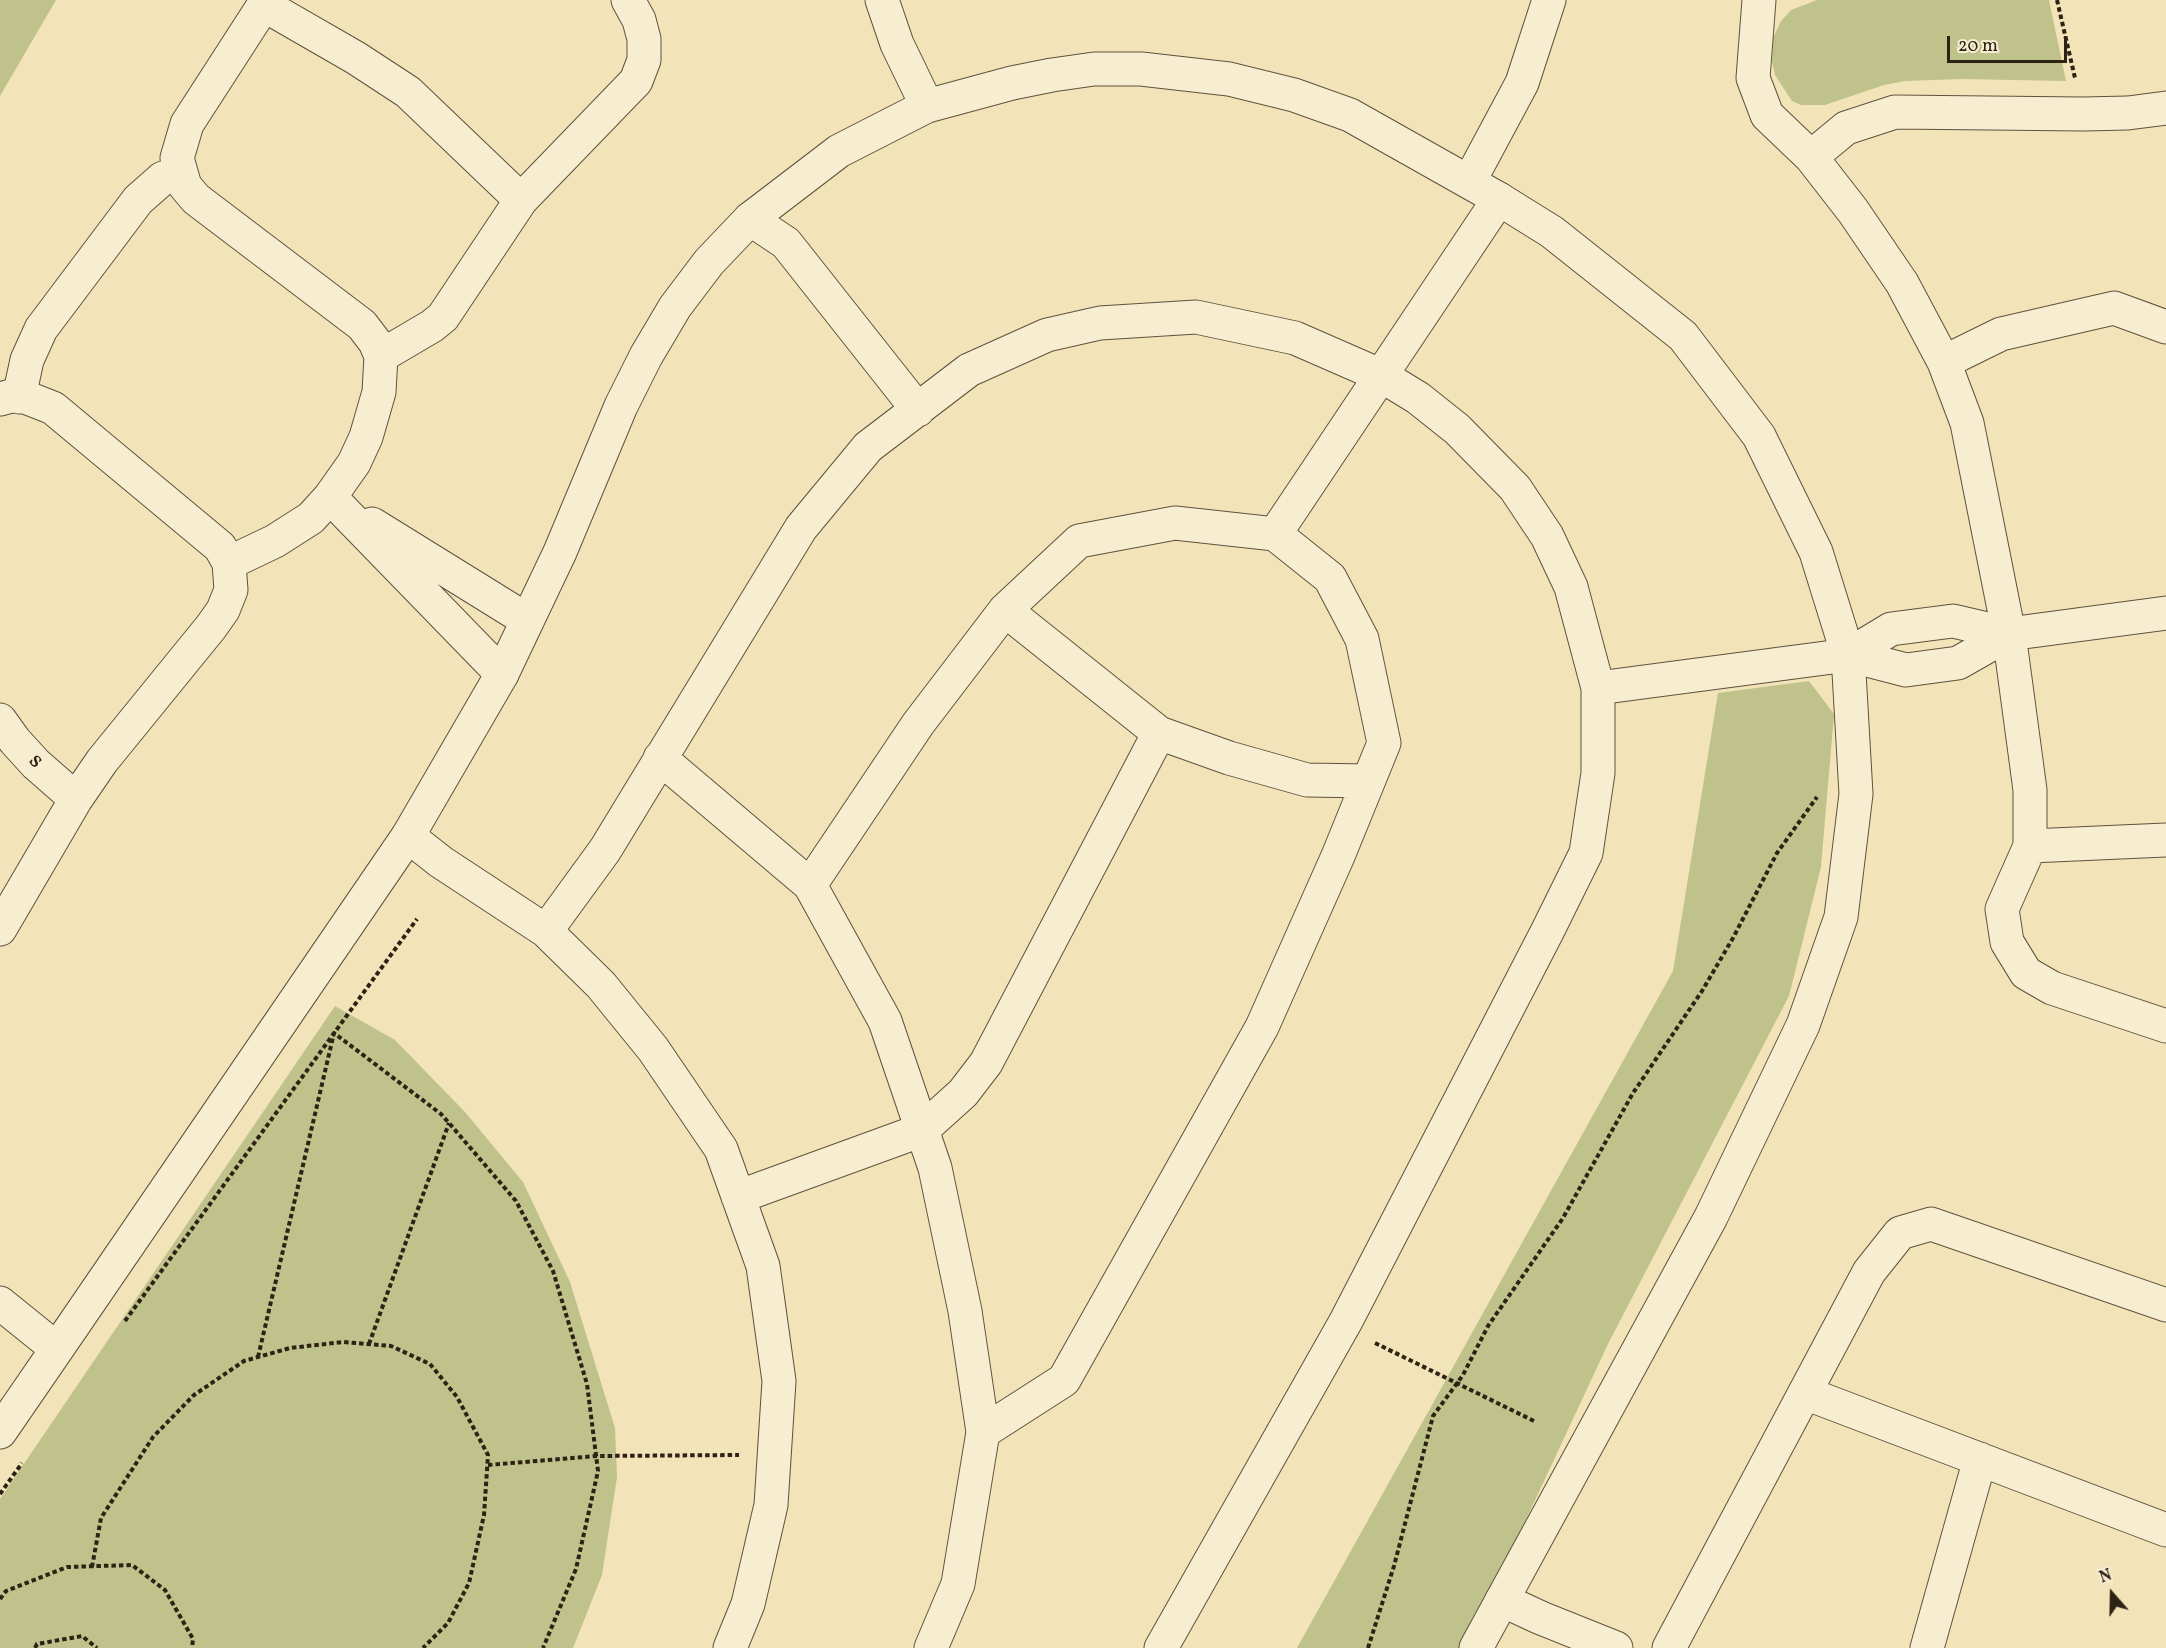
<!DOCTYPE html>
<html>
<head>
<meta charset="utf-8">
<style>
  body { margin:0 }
  #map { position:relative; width:2166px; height:1648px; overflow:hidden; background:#f3e3b8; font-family:Vollkorn,serif }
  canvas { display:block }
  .north { position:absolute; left:2082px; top:1564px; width:60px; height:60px; -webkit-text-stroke:4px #f7edd1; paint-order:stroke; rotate:340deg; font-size:16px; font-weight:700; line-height:24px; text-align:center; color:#2e2214 }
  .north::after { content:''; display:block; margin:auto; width:21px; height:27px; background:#2e2214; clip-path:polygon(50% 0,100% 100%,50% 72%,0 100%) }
  .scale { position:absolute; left:1947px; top:36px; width:120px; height:27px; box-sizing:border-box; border:3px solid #2e2214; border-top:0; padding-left:8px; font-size:18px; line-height:21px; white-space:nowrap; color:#2e2214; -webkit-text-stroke:4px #f7edd1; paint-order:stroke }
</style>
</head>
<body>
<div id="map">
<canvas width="2166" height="1648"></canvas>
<div class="north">N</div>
<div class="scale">20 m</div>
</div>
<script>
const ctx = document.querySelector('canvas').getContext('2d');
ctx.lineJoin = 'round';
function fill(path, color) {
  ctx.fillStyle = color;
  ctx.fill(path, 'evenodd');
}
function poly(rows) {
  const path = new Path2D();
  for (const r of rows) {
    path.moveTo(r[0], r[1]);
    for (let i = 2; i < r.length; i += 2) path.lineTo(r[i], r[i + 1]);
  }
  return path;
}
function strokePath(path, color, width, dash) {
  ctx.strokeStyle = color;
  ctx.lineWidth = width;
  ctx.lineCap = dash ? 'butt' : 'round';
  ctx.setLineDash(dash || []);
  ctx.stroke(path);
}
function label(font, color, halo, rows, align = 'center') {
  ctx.font = font + ' Vollkorn,serif';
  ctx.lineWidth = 4.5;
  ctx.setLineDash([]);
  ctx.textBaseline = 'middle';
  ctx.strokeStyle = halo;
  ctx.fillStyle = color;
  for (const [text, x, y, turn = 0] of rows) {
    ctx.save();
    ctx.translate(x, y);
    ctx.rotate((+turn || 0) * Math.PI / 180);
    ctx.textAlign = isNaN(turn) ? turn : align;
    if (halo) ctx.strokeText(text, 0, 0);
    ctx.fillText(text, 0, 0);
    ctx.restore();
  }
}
fill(poly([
  [0,0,56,0,0,96],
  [1817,0,2049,0,2066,81,1962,79,1905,81,1884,85,1825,105,1801,105,1792,101,1775,75,1772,62,1773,38,1781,21,1791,10],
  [1809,681,1834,714,1821,867,1789,996,1608,1344,1466,1648,1297,1648,1673,971,1718,693],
  [335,1006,395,1040,465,1112,523,1182,570,1282,615,1428,617,1477,602,1575,573,1648,0,1648,0,1499]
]), '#bfc38b');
const minor = poly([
  [882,0,897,44,927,106],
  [1759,0,1753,78,1767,115,1811,157,1853,211,1902,283,1944,362,1967,423,2009,634,2030,790,2030,846,2002,909,2007,942,2026,973,2052,988,2166,1026],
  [264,5,356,58,408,92,521,200],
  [1811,157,1846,128,1895,112,2083,114,2128,113,2166,108],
  [750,219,786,243,918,410],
  [381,356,432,326,443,317,521,200,636,81,644,60,644,39,639,20,628,0],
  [1944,362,2001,334,2114,308,2166,327],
  [19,397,27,360,41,329,138,200,163,178,181,173],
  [0,399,11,396,25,397,53,408,220,547,229,563,231,590,223,610,211,627,102,761,76,799,0,929],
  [330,497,502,674],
  [372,524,527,620],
  [1275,534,1499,199],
  [229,563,275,541,311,518,330,497,354,463,366,437,379,392,381,356,375,342,362,325,196,199,185,186,177,158,187,124,267,0],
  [1005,610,1159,733,1229,758,1307,780,1368,781],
  [1848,655,1891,629,1953,621,2009,634,2166,613],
  [1598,688,1848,655,1906,670,1958,663,2009,634],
  [0,720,15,741,36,764,76,799],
  [660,758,810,885,885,1021,935,1168,965,1311,983,1432,958,1584,931,1648],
  [408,836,441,862,546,931,601,985,653,1049,721,1149,763,1266,779,1381,771,1505,748,1604,730,1648],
  [2030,846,2166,840],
  [810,885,918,724,1005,610,1079,541,1175,523,1275,534,1330,578,1362,639,1384,743,1338,856,1262,1027,1064,1380,983,1432],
  [546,931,605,850,801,528,868,447,969,370,1047,335,1100,323,1196,317,1295,338,1382,376,1418,398,1457,429,1515,488,1547,536,1571,587,1598,688,1598,773,1586,853,1548,930,1346,1321,1161,1648],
  [738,1197,922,1130,963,1093,986,1063,1159,733],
  [1805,1393,2166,1530],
  [1502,1600,1541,1618,1616,1648],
  [1669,1648,1869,1272,1900,1233,1931,1224,2166,1305],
  [1927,1648,1980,1459]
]);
const tertiary = poly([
  [1469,182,1522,83,1549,0],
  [0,1303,57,1349,408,836,502,674,560,552,621,406,646,356,675,307,709,262,750,219,839,151,927,106,1012,83,1052,75,1094,69,1141,69,1229,79,1294,95,1350,115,1499,199,1552,232,1683,336,1759,436,1816,552,1848,655,1856,794,1841,917,1803,1025,1711,1217,1476,1648],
  [0,1432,57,1349]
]);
strokePath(minor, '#5f523d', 35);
strokePath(tertiary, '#5f523d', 35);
strokePath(poly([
  [2057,0,2075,78],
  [125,1321,417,919],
  [1375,1343,1534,1421],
  [369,1344,449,1123],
  [258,1357,334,1033,441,1114,449,1123,516,1201,553,1271,587,1384,598,1471,576,1569,543,1648],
  [488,1465,596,1456,739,1455],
  [0,1494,22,1463],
  [92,1567,101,1518,153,1437,194,1395,244,1361,290,1348,343,1342,391,1346,430,1364,457,1397,488,1455,484,1515,469,1583,448,1623,423,1648],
  [0,1599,6,1591,67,1567,132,1565,165,1590,193,1639,192,1648],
  [35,1648,37,1644,82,1636,97,1648],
  [1368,1648,1394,1566,1433,1416,1463,1375,1488,1326,1563,1218,1633,1093,1702,991,1733,938,1777,853,1817,797]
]), '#2e2214', 4, [4.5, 3]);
strokePath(minor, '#f7edd1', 33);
strokePath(tertiary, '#f7edd1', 33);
label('24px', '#2e2214', '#f7edd1', [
  ["s",35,762,45]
]);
</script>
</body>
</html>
